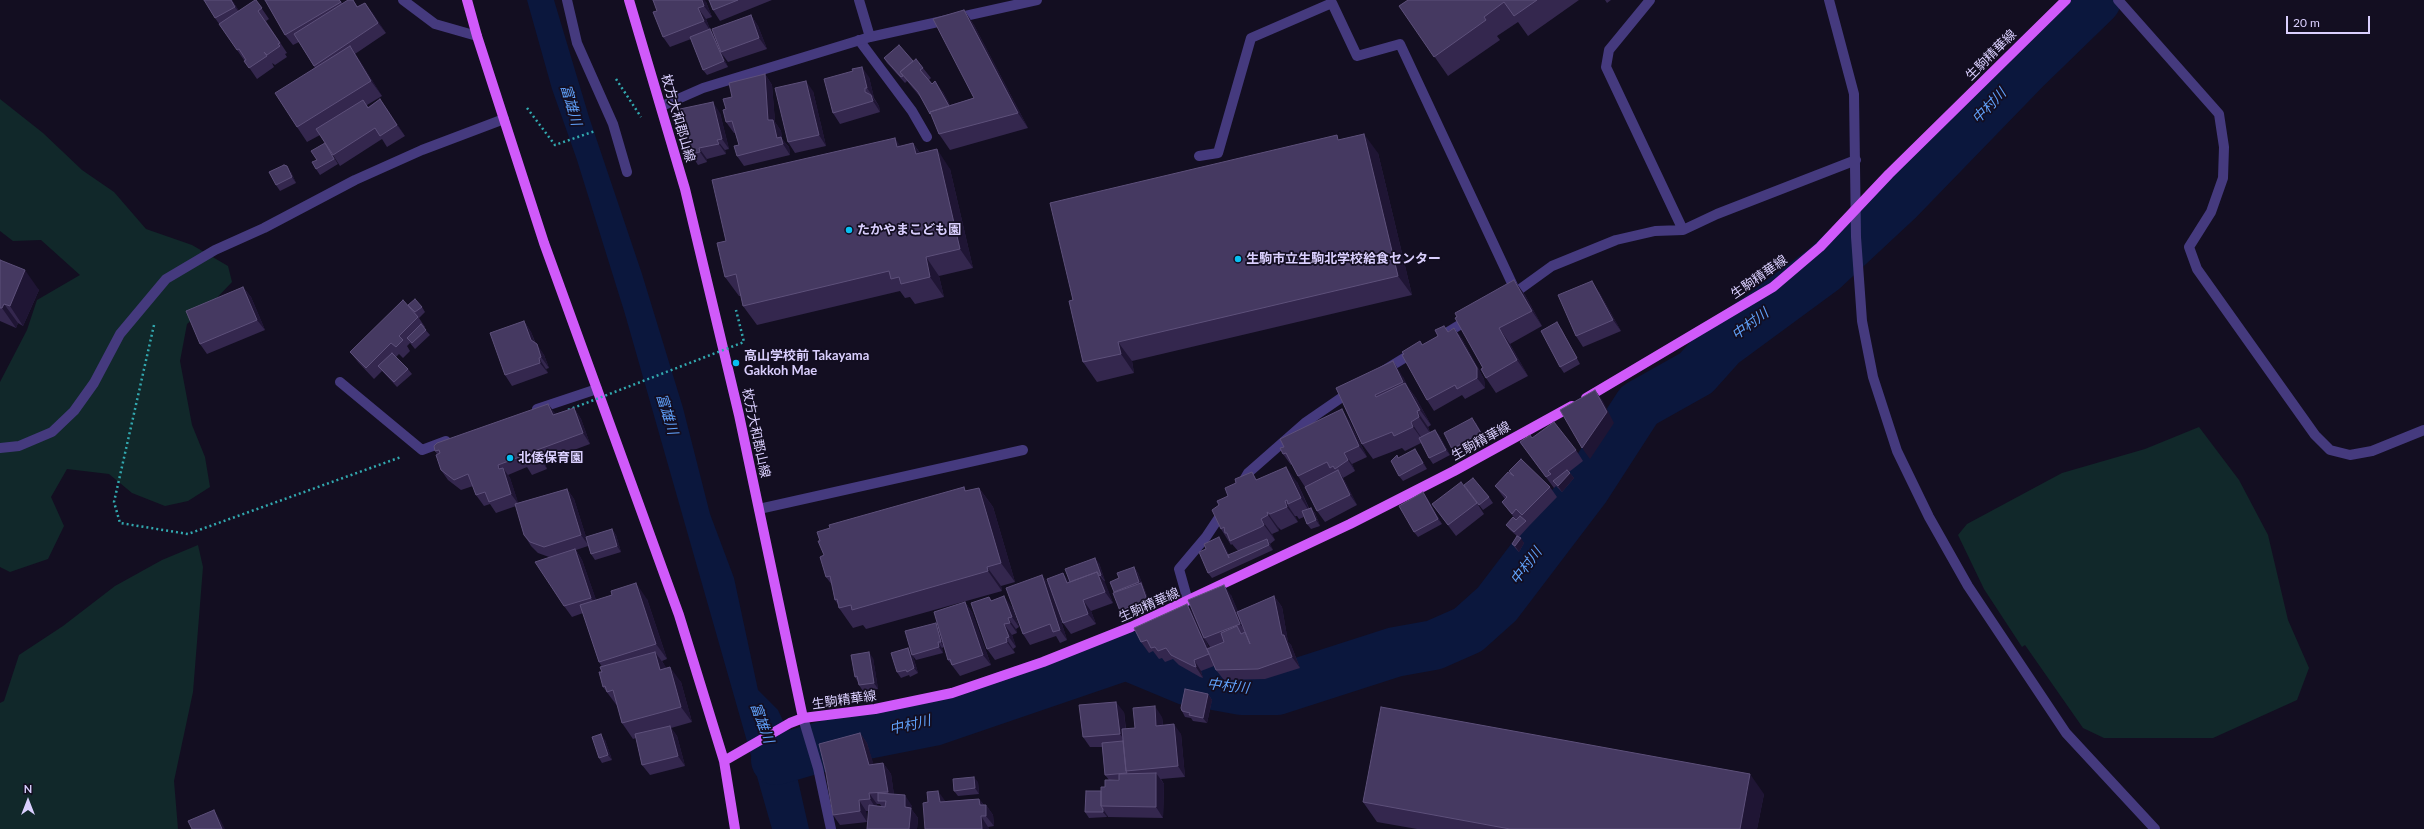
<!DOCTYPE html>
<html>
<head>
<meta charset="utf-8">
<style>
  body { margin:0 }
  #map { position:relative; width:2424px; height:829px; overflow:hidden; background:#130e21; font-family:Lato,sans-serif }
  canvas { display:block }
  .north { position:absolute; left:8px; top:781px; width:40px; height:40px; -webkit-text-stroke:3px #130e21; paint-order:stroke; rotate:0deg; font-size:11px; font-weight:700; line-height:16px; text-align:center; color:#dacffe }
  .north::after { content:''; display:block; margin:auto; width:14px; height:18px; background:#dacffe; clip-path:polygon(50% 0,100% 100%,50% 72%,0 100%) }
  .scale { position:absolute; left:2286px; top:16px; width:84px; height:18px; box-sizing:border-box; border:2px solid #dacffe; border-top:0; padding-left:5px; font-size:12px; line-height:14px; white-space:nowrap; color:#dacffe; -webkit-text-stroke:3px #130e21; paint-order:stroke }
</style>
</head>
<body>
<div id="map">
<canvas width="2424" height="829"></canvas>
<div class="north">N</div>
<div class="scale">20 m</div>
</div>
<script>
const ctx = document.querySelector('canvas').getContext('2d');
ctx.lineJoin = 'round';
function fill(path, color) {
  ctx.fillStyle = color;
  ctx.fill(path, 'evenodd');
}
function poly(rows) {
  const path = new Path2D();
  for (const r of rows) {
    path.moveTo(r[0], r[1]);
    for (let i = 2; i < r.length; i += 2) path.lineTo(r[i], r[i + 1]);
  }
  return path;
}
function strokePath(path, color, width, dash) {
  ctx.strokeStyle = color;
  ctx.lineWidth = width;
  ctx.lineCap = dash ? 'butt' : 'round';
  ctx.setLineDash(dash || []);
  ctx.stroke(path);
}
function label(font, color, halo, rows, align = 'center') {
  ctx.font = font + ' Lato,"Noto Sans JP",sans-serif';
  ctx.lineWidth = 3.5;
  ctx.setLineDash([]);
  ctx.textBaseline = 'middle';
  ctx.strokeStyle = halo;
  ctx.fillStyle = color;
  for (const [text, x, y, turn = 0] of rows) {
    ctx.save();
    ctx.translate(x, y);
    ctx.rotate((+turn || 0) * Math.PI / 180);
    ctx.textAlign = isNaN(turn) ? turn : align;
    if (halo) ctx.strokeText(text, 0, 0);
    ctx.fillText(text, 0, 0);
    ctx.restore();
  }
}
fill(poly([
  [0,99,43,133,82,170,114,192,146,229,192,245,228,266,232,282,210,305,187,324,180,361,192,425,205,457,210,487,188,501,165,506,132,493,109,474,67,469,51,497,64,526,48,559,10,572,0,567,0,382,27,330,37,300,80,275,41,240,13,241,0,231],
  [2199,427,2239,480,2268,535,2288,620,2309,668,2297,700,2213,738,2104,738,2083,728,2025,645,2022,647,1984,589,1958,535,1967,524,2062,473,2145,449],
  [198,545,203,567,193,692,174,781,178,829,0,829,0,703,4,701,19,655,63,626,115,586,162,560]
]), '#11282a');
fill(poly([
  [527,0,554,0,589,117,642,274,683,408,710,514,734,578,758,690,778,710,792,740,794,763,809,829,772,829,625,314,577,160,552,89]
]), '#0b173d');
strokePath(poly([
  [776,760,862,735,933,721,1126,655,1186,680,1241,690,1277,690,1395,652,1434,645,1468,630,1497,604,1586,487,1639,405,1696,373,1722,344,1824,269,1897,201,2025,69,2096,0]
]), '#0b173d', 50);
strokePath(poly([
  [616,79,641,117],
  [527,108,555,145,595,131],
  [154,325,114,502,120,523,188,534,401,457]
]), '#32a8af', 2.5, [2, 3]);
strokePath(poly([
  [567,0,577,43,613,124,627,172],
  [1650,0,1609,50,1606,67,1683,230],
  [859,40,912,111,927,137],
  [1199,156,1218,153,1251,38,1332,3,1357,56,1400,44,1516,292,1552,266,1616,240,1655,231,1683,230,1717,214,1856,160],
  [1443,335,1471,318],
  [1383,371,1414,352],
  [340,382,422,450,446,441],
  [537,409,597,389],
  [1241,485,1248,473,1306,422,1351,391],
  [1188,601,1179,569,1206,537,1224,510]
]), '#453a7e', 10);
strokePath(poly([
  [403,0,435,24,477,36],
  [859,0,870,37],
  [1829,0,1854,94,1856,237,1862,321,1873,377,1897,451,1929,517,1968,586,2066,733,2155,829],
  [2118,0,2219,114,2224,147,2223,178,2211,212,2189,247,2197,269,2315,435,2330,450,2350,455,2372,451,2424,430],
  [662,106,703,88,870,37,1037,0],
  [0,448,19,446,52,432,74,411,94,383,120,334,166,279,215,250,264,228,355,180,422,150,504,119],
  [759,509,1023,450],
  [803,718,818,768,831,829]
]), '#453a7e', 10);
strokePath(poly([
  [467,0,477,36,544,243,679,615,724,761,735,829],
  [629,0,685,189,739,415,803,718],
  [1586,398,1773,287,1820,247,1889,174,2066,0],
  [724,761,790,723,803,718,875,709,952,693,1043,662,1131,627,1350,524,1454,471,1572,406]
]), '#d05afa', 10);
strokePath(poly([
  [568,410,744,342,736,310]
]), '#32a8af', 2.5, [2, 3]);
fill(poly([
  [204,0,232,0,239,11,256,0,269,19,266,21,287,53,285,54,287,57,275,65,272,63,274,67,257,79,215,18],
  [265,0,340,0,343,4,353,0,358,7,365,3,386,33,355,54,382,96,367,105,368,107,380,99,405,136,387,147,382,139,340,166,320,135,307,142,297,127,315,68,299,42,293,45,285,35],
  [709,0,772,0,720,21,713,10],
  [1408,0,1579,0,1528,36,1518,22,1497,36,1500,40,1448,76,1399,6],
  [1605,0,1611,0,1607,3],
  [706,2,712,17,706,19,710,29,714,34,751,15,758,26,767,49,728,62,722,54,728,67,707,75,703,70,691,39,670,47,663,37],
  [964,10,974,25,1028,128,950,150,939,134,932,116,921,98,907,81,905,83,887,63,884,58,913,61,923,68,931,78,929,80,932,84,943,92,950,105,974,98],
  [765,74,772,85,775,122,781,131,782,139,789,147,790,155,744,166,737,156,739,145,735,133,734,133,726,122,726,109,732,97],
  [869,77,874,98,879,106,880,112,840,124,833,113],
  [813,91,826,146,795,153,788,142],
  [720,113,729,149,725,150,726,154,707,159,707,162,698,165,691,154],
  [1340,139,1378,153,1412,295,1132,361,1134,373,1097,382,1083,362,1073,300],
  [325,143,338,164,320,175,316,169,317,160],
  [913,143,920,153,950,169,973,268,939,276,944,297,915,304,910,297,905,298,900,291,757,325,743,306,741,296,739,296,725,277,726,241,901,146],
  [291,172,296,183,280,191,276,185],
  [0,260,39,290,23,326,18,323,16,328,0,321],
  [1514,280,1525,295,1542,326,1510,344,1528,376,1496,393,1486,378,1483,368],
  [243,287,251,297,265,330,207,354,200,344],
  [1599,292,1621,331,1583,347,1576,336],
  [408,305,422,307,425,312,419,318,425,327,424,328,430,335,415,349,410,343,407,346,410,351,403,358,399,354,396,357,408,369,412,374,397,387,382,371,374,379,358,362,350,352,411,310],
  [524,321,531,332,536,344,544,355,549,368,546,369,548,373,512,386,505,375],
  [1454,328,1462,339,1484,379,1485,388,1465,399,1462,395,1434,411,1427,400,1420,341,1422,345],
  [1561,328,1580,364,1564,373,1560,367],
  [1403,377,1408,387,1416,398,1431,425,1428,427,1430,432,1435,430,1439,435,1450,455,1433,464,1429,458,1421,443,1405,451,1402,448,1373,459,1362,444,1336,388],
  [574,408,581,419,590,444,544,461,547,469,532,475,527,467,508,475,510,478,518,503,567,489,574,499,586,537,612,529,616,535,621,552,595,560,591,554,588,546,576,550,582,560,596,600,647,599,667,659,662,661,666,668,681,682,692,722,671,728,677,736,685,766,650,775,642,765,636,738,633,739,622,723,618,707,603,687,602,672,602,667,599,662,583,613,572,617,564,606,549,557,538,553,531,546,524,535,516,506,496,513,490,504,484,506,476,495,473,486,461,490,448,480,441,470,437,454,435,451],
  [1349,420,1367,457,1352,464,1355,471,1343,478,1357,505,1325,522,1317,511,1305,487,1298,476,1292,464,1291,465,1283,454],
  [1476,423,1485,439,1456,454,1452,449],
  [1532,438,1576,450,1583,461,1569,472,1574,478,1562,492,1556,486,1554,488,1520,442],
  [1419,455,1427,469,1403,481,1399,476,1399,458],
  [1509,471,1550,487,1557,497,1529,526,1528,525,1529,526,1519,537,1524,543,1519,552,1516,549,1512,544,1517,536,1510,530,1506,525,1516,520,1502,502,1505,499,1495,486,1511,474],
  [1257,479,1297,482,1309,508,1311,508,1315,513,1320,526,1311,529,1307,524,1304,517,1299,519,1297,516,1295,516,1298,522,1281,530,1278,527,1279,531,1272,534,1275,540,1270,544,1273,550,1212,578,1208,573,1223,543,1229,555,1238,551,1232,544,1231,545,1221,529,1219,505,1228,496],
  [964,487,966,491,979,488,993,507,1015,582,1001,586,1002,591,866,629,863,625,853,628,839,608,839,606,835,600,832,585,826,577],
  [1468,491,1489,497,1493,503,1483,510],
  [1427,498,1442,524,1418,537,1414,532],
  [1477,503,1484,514,1456,536,1432,504],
  [1099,563,1105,581,1104,581,1113,603,1091,611,1096,624,1071,634,1063,623,1052,592,1067,640,1060,643,1056,636,1030,645,1023,634,1042,575,1049,585,1069,582],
  [1134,567,1138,573,1151,606,1124,616,1120,611,1114,592,1119,578],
  [1231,595,1238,612,1274,596,1282,607,1288,642,1291,645,1300,668,1265,679,1224,680,1216,670,1214,666,1201,671,1203,678,1200,677,1179,665,1173,659,1165,662,1162,658,1159,659,1153,651,1149,653,1141,642],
  [1205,639,1210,647,1209,648],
  [989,597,992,601,1012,607,1019,627,1016,629,1017,633,1012,635,1016,647,1013,649,1015,653,995,660,987,649],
  [965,602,972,612,991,665,960,676,948,660,944,647,942,648,943,653,916,660,913,656,918,673,910,677,909,675,901,678,897,672,908,648,911,652,939,628],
  [873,658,878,689,863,691,859,685,858,682,855,677],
  [1208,694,1212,700,1207,723,1193,721,1191,718,1185,717,1182,711],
  [1124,712,1126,729,1135,728,1162,717,1163,725,1181,734,1185,777,1161,779,1164,784,1163,818,1108,817,1107,815,1107,817,1089,818,1085,812,1105,787,1119,780,1119,779,1109,780,1105,775,1102,747,1090,747,1083,737],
  [860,733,867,743,873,764,883,763,891,774,894,795,912,806,912,810,918,818,917,829,867,829,869,811,866,811,867,822,840,825,833,815],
  [877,804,880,804,882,807,877,806],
  [605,740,612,760,602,763,599,758],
  [978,782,979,794,958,796,954,791],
  [1764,794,1757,829,1417,829,1377,822,1363,802],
  [979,799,984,805,986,805,993,815,994,826,988,827,989,829,925,829,946,801]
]), '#34274e');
fill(poly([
  [231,0,232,0,243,17,235,7],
  [702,0,705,0,706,2,712,17,704,6],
  [365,3,373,13,386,33,378,23],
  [698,8,706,19,711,32,704,21],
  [964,10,974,25,1028,128,1018,113],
  [751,15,758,26,767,49,759,38],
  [710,29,714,34,721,52,728,67,724,61],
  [350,46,361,62,382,96,371,81],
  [862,67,869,77,874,98,867,88],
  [765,74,772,85,775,122,781,131,782,139,789,147,790,155,783,144,777,138,768,120],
  [806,81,813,91,826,146,819,135],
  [935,81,943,92,957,117,950,107],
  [871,95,879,106,880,112,873,101],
  [380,99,388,110,405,136,397,125],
  [713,102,720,113,729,149,722,139],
  [1364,134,1378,153,1412,295,1398,276],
  [895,138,908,157,897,147],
  [717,140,725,150,726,154,719,144],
  [913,143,926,163,916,154],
  [699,148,707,159,707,162,700,152],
  [937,149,950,169,973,268,960,249],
  [287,166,291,172,296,183,292,177],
  [926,257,939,276,944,297,930,277],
  [25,270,39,290,23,326,10,306],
  [1514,280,1525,295,1542,326,1532,311],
  [1592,281,1599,292,1621,331,1613,320],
  [243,287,251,297,265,330,257,320],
  [4,304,18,323,16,328,2,308],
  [524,321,531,332,538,351,531,340],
  [1454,328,1462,339,1484,379,1485,388,1477,378],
  [1499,328,1510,344,1528,376,1517,360],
  [1118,342,1132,361,1134,373,1121,354],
  [537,344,544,355,549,368,541,357],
  [539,358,546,369,548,373,540,363],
  [1393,361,1403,377,1408,387,1416,398,1431,425,1420,410,1413,397,1403,382],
  [1595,390,1603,401,1614,423,1590,459,1582,448],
  [548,404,556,414,553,415],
  [574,408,581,419,590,444,583,433],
  [1342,409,1349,420,1367,457,1359,446],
  [1417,411,1428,427,1430,433,1419,417],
  [1472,418,1476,423,1485,439,1481,433],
  [1411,422,1421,437,1424,442,1413,427],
  [1435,430,1439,435,1450,455,1446,450],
  [1415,449,1419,455,1427,469,1423,463],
  [537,450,544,461,547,469,540,458],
  [1344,453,1352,464,1355,471,1348,460],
  [498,465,505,474,503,468,510,478,519,505,511,494],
  [1286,467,1297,482,1311,514,1301,498],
  [1338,470,1345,481,1357,505,1350,495],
  [1570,473,1574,478,1562,492,1558,486],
  [979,488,993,507,1015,582,1001,563],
  [567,489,574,499,589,546,581,535],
  [1423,492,1427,498,1442,524,1438,519],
  [1285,501,1295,516,1298,522,1287,507],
  [1311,508,1315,513,1320,526,1316,520],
  [1267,512,1278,527,1279,531,1268,515],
  [1261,519,1272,534,1275,540,1264,525],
  [612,529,616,535,621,552,617,546],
  [1219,537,1223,543,1233,563,1229,558],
  [1521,538,1524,543,1519,552,1515,546],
  [1267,539,1270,544,1273,550,1269,545],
  [575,549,582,560,599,608,591,598],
  [1095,558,1099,563,1105,581,1101,575],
  [987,567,1001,586,1002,591,988,571],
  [1134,567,1138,573,1151,606,1147,600,1142,585,1139,582],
  [1097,572,1105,582,1113,603,1105,592],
  [1063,573,1071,584,1067,583],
  [1042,575,1050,586,1067,640,1060,630],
  [636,583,647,599,667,659,656,644],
  [1224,585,1231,595,1248,634,1240,624],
  [1004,596,1012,607,1019,627,1012,617],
  [1274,596,1282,607,1288,642,1291,645,1300,668,1292,657,1282,635],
  [1083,600,1091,611,1096,624,1088,614],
  [965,602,972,612,991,665,983,655],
  [1187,604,1194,614,1216,665,1209,654],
  [1008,618,1016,629,1017,633,1010,623],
  [936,623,939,629,944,647,941,642],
  [1004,624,1012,635,1016,647,1009,637],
  [1006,638,1013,649,1015,653,1007,642],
  [938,642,942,648,943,653,939,647],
  [908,648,912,653,918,673,914,668],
  [655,652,666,667,671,685,660,670],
  [869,652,873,658,878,689,874,683],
  [1194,660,1201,671,1203,678,1196,667],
  [670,667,681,682,692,722,681,707],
  [1208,694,1212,700,1207,723,1203,718],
  [1116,702,1124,712,1127,744,1120,734],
  [1155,706,1162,717,1164,736,1156,726],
  [1174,724,1181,734,1185,777,1178,766],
  [670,726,677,736,685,766,678,756],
  [860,733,867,743,877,775,869,765],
  [601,734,605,740,612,760,608,755],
  [883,763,891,774,895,802,888,792],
  [1156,773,1164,784,1163,818,1156,807],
  [1750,774,1764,794,1757,829,1740,829],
  [974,777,978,782,979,794,975,788],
  [938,791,946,802,940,802],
  [869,793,877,804,877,810,870,799],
  [905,795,912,806,912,810,918,818,917,829,909,829,905,807],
  [979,799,986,808,986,805,993,815,994,826,986,816,980,805],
  [859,800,866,811,867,822,860,811],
  [1103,809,1107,815,1107,817,1103,812],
  [214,810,221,821,225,829,222,829],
  [981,816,988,827,989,829,982,829]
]), '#1f1534');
const building = poly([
  [204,0,231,0,235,7,215,18,204,0],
  [255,0,256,0,262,8,258,11,280,43,278,44,280,46,267,55,264,52,267,56,249,68,244,61,246,60,239,49,237,50,219,24,255,0],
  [265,0,339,0,341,2,285,35,265,0],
  [348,0,353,0,357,7,365,3,378,23,314,66,294,34,348,0],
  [653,0,702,0,704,6,698,8,704,21,663,37,653,12,657,11,653,0],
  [709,0,738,0,713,10,709,0],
  [1408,0,1537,0,1514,16,1504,2,1484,17,1486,20,1434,57,1399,6,1408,0],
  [964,10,1018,113,939,134,930,112,974,98,933,19,964,10],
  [751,15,759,38,721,52,712,29,751,15],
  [710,29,724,61,703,70,690,37,710,29],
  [899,45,913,61,900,72,903,76,901,77,884,58,899,45],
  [350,46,371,81,297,127,275,93,350,46],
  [916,59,923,68,920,70,932,84,935,81,949,106,930,112,930,114,918,92,900,72,916,59],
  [862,67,867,88,865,88,865,92,871,95,873,101,833,113,824,79,853,71,852,69,862,67],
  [765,74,768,120,773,120,777,138,781,137,783,144,737,156,734,146,739,145,732,121,726,122,723,110,726,109,723,99,732,97,729,83,765,74],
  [806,81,819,135,788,142,775,88,806,81],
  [380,99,397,125,380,136,375,128,333,155,316,129,363,100,368,108,380,99],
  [713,102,722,139,717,140,719,144,699,148,700,152,691,154,680,109,713,102],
  [1364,134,1398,276,1118,342,1121,354,1083,362,1069,301,1073,300,1050,203,1337,135,1338,140,1364,134],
  [895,138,897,147,913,143,916,154,937,149,960,249,926,257,930,277,901,284,899,277,891,279,889,271,743,306,736,274,725,277,717,243,726,241,712,180,895,138],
  [325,143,334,159,316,169,312,162,317,160,311,151,325,143],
  [284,165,287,166,292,177,276,185,269,172,284,165],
  [0,260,25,270,10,306,4,304,2,308,0,308,0,260],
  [1514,280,1532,311,1499,328,1517,360,1486,378,1481,369,1483,368,1455,318,1457,317,1455,313,1514,280],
  [1592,281,1613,320,1576,336,1558,295,1592,281],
  [243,287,257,320,200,344,186,311,243,287],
  [415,299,422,307,415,312,408,305,415,299],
  [403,300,418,317,399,336,403,340,396,347,391,343,366,368,350,352,403,300],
  [524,321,531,340,537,344,541,357,539,358,540,363,505,375,490,333,524,321],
  [1557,322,1577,358,1560,367,1541,331,1557,322],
  [421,324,426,330,412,343,407,338,421,324],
  [1444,326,1448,332,1454,328,1477,368,1477,378,1457,389,1455,385,1427,400,1402,355,1404,354,1402,352,1420,341,1422,345,1438,336,1435,330,1444,326],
  [392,353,408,369,394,382,378,366,392,353],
  [1393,361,1403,382,1375,395,1376,397,1405,383,1420,410,1417,411,1419,417,1411,422,1413,427,1394,436,1392,432,1362,444,1336,388,1393,361],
  [1595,390,1607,412,1582,448,1560,410,1595,390],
  [548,404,553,415,574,408,583,433,537,450,540,458,525,464,522,456,498,465,499,469,503,468,511,494,489,502,485,492,476,495,468,474,454,480,441,470,436,455,440,453,439,450,435,451,434,446,437,443,548,404],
  [1342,409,1359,446,1344,453,1348,460,1335,469,1333,466,1330,468,1327,462,1298,476,1286,453,1283,454,1280,448,1284,447,1280,439,1342,409],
  [1472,418,1481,433,1452,449,1444,433,1472,418],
  [1554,422,1576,450,1548,471,1551,474,1546,477,1520,442,1530,435,1532,438,1554,422],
  [1435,430,1446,450,1429,458,1419,438,1435,430],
  [1415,449,1423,463,1399,476,1391,461,1397,455,1398,458,1415,449],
  [1521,459,1550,487,1522,515,1516,509,1512,514,1502,502,1507,497,1495,486,1508,472,1514,476,1509,471,1521,459],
  [1286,467,1301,498,1288,504,1287,500,1285,501,1287,507,1270,514,1267,512,1268,515,1261,519,1264,525,1261,527,1230,541,1227,533,1225,533,1224,527,1221,529,1212,510,1219,505,1217,501,1228,496,1225,488,1236,483,1235,479,1252,472,1256,480,1286,467],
  [1338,470,1350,495,1317,511,1305,487,1338,470],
  [1567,470,1570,473,1558,486,1553,481,1567,470],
  [1473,478,1489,497,1479,505,1464,485,1473,478],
  [1461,482,1477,503,1448,525,1432,504,1461,482],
  [964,487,965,491,979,488,1001,563,987,567,988,571,852,610,851,605,839,608,837,599,835,600,830,576,826,577,820,557,824,555,818,541,820,541,817,532,830,528,829,525,964,487],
  [567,489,581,535,544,547,530,542,524,535,515,504,567,489],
  [1423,492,1438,519,1414,532,1399,506,1423,492],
  [1311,508,1316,520,1307,524,1302,511,1311,508],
  [1520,516,1526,521,1514,532,1506,525,1513,517,1516,520,1520,516],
  [612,529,617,546,591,554,586,537,612,529],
  [1517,536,1521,538,1515,546,1512,544,1517,536],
  [1219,537,1229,558,1228,555,1267,539,1269,545,1208,573,1199,552,1206,549,1204,544,1219,537],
  [575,549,591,598,564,606,535,562,575,549],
  [1095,558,1101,575,1100,576,1097,572,1070,582,1065,569,1095,558],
  [1134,567,1139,582,1114,592,1110,582,1119,578,1117,573,1134,567],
  [1097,572,1105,592,1083,600,1088,614,1063,623,1047,579,1063,573,1067,583,1097,572],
  [1042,575,1060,630,1053,632,1050,624,1023,634,1006,588,1042,575],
  [636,583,656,644,599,662,580,605,612,595,611,591,636,583],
  [1141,583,1147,600,1120,611,1113,593,1141,583],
  [1224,585,1240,624,1204,638,1188,600,1224,585],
  [1004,596,1012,617,1008,618,1010,623,1004,624,1009,637,1006,638,1007,642,987,649,971,603,989,597,991,601,1004,596],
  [1274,596,1282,635,1284,635,1292,657,1258,669,1216,670,1207,649,1224,642,1221,633,1237,626,1241,634,1245,632,1250,644,1237,612,1274,596],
  [965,602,983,655,952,665,950,659,948,660,934,612,965,602],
  [1187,604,1209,654,1194,660,1196,667,1193,666,1171,655,1166,648,1158,651,1155,647,1151,648,1147,640,1141,642,1134,628,1187,604],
  [936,623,941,642,938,642,939,647,912,655,905,631,936,623],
  [908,648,914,668,907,672,906,670,897,672,891,653,908,648],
  [655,652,660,670,670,667,681,707,622,723,613,690,607,692,605,686,603,687,599,672,602,672,600,667,655,652],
  [869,652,874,683,859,685,857,676,855,677,851,655,869,652],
  [1185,689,1208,694,1203,718,1189,715,1190,713,1182,711,1181,708,1185,689],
  [1116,702,1120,734,1083,737,1079,705,1116,702],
  [1155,706,1156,726,1174,724,1178,766,1126,771,1122,729,1135,728,1133,708,1155,706],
  [1381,707,1750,774,1740,829,1510,829,1363,802,1381,707],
  [670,726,678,756,642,765,635,734,670,726],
  [860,733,869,765,883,763,888,792,869,793,870,799,859,800,860,811,833,815,826,773,819,744,860,733],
  [601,734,608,755,599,758,592,737,601,734],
  [1123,741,1126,771,1127,773,1105,775,1102,743,1123,741],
  [1156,773,1156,807,1101,806,1101,787,1105,787,1105,780,1119,780,1119,774,1156,773],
  [974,777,975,788,954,791,953,779,974,777],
  [938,791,940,802,979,799,980,805,986,805,986,816,981,816,982,829,925,829,923,803,928,802,927,792,938,791],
  [1086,791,1101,791,1101,806,1103,809,1103,812,1085,812,1086,791],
  [878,793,905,795,905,807,911,808,909,829,867,829,869,805,885,807,886,801,878,801,878,793],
  [214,810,222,829,192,829,188,821,214,810]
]);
fill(building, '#453961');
strokePath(building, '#5d507a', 1);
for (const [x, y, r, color] of [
  [849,230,4,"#07bff1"],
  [1238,259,4,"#07bff1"],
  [736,363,4,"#07bff1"],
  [510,458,4,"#07bff1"]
]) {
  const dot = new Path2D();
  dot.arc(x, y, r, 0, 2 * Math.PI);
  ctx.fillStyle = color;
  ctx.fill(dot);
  strokePath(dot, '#130e21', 1.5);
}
label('13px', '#dacffe', '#130e21', [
  ["生駒精華線",1991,55,-45],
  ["枚方大和郡山線",678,118,74],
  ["生駒精華線",1759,277,-35],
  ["枚方大和郡山線",756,433,78],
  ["生駒精華線",1481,441,-29],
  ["生駒精華線",1149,605,-24],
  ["生駒精華線",844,700,-8]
]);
label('bold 13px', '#dacffe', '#130e21', [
  ["たかやまこども園",857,230],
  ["生駒市立生駒北学校給食センター",1246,259],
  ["高山学校前 Takayama",744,356],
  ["Gakkoh Mae",744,371],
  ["北倭保育園",518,458]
], 'left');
label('italic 14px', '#60a1fa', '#130e21', [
  ["富雄川",571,105,74],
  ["中村川",1989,106,-46],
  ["中村川",1750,324,-37],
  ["富雄川",667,414,73],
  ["中村川",1526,566,-53],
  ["中村川",1228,686,7],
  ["富雄川",762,723,70],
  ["中村川",910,725,-13]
]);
</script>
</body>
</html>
